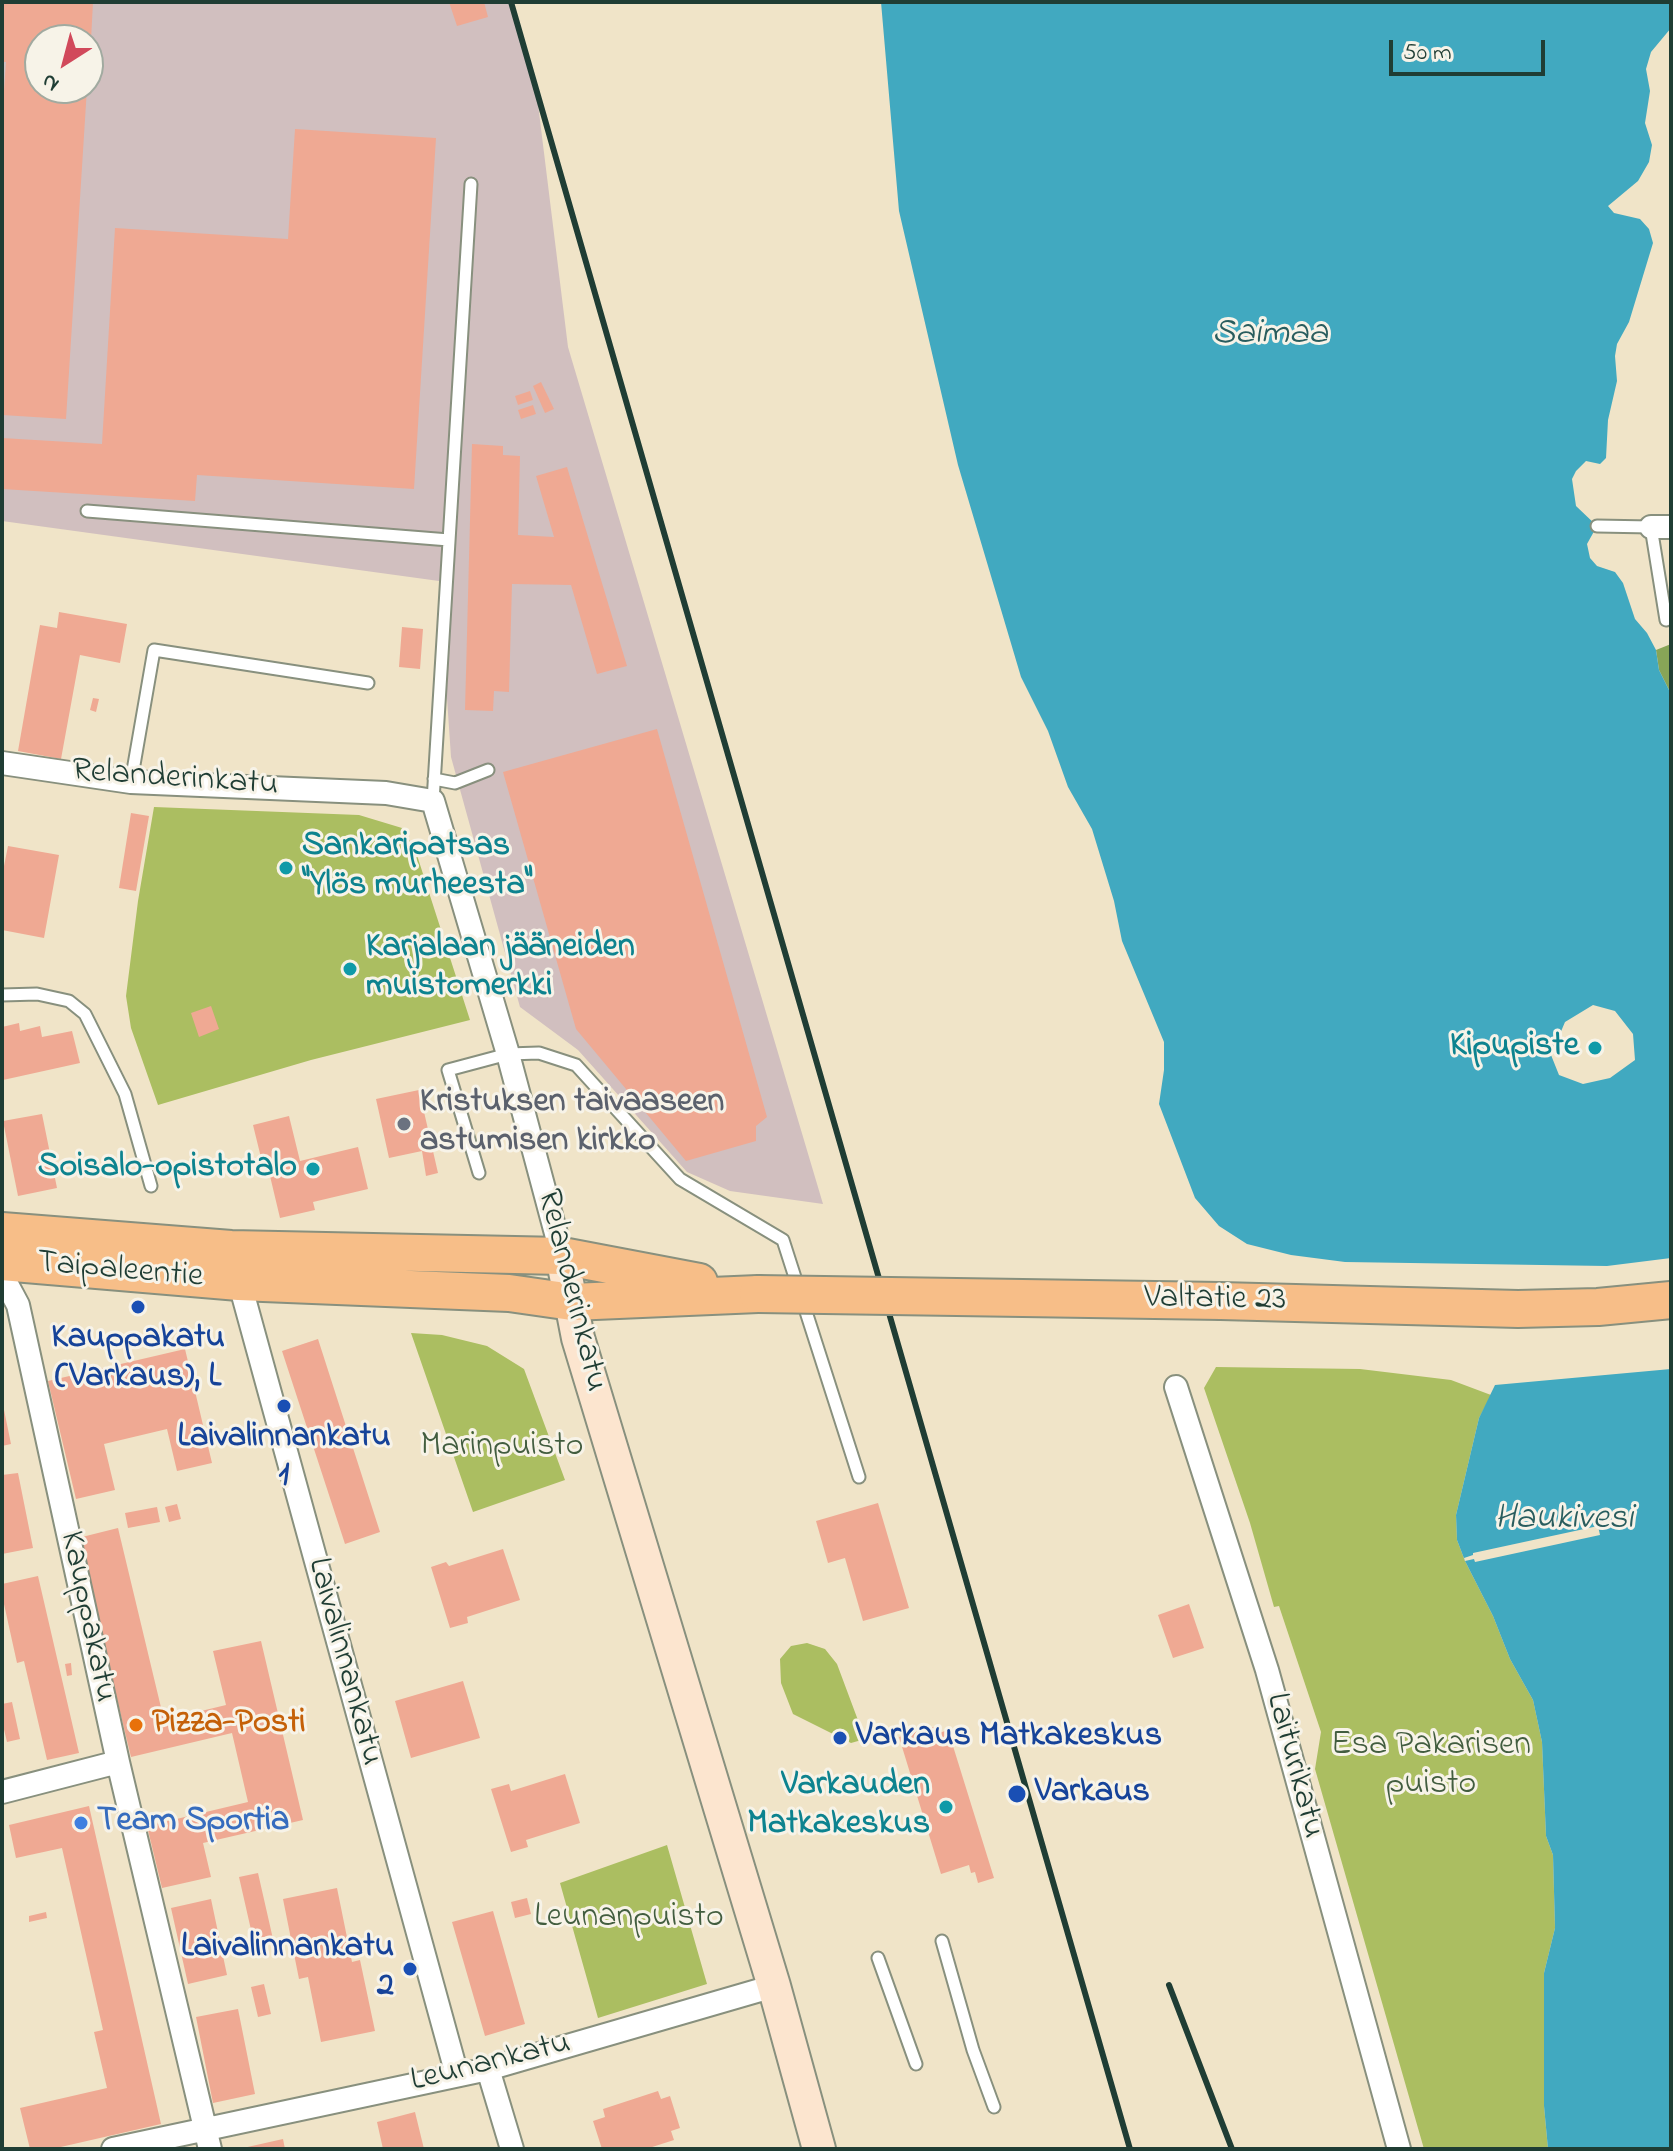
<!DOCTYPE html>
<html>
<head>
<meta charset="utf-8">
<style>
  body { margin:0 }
  #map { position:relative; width:1673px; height:2151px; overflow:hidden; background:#f0e4c8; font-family:"Indie Flower",sans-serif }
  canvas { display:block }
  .frame { position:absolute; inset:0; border:4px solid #1f3d34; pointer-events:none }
  .north { position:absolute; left:24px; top:24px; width:80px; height:80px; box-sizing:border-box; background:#f7f3e8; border:2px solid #a1aaa0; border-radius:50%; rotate:216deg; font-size:22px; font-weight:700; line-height:32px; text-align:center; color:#1f3d34 }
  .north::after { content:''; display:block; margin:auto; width:28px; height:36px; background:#d1495b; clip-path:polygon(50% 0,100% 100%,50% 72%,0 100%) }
  .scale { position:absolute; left:1389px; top:40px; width:156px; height:36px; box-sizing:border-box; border:4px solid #1f3d34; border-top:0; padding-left:10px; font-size:24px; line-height:28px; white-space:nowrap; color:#1f3d34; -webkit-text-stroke:6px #f7f3e8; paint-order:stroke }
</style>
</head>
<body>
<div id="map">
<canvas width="1673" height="2151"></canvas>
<div class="frame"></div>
<div class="north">N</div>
<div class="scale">50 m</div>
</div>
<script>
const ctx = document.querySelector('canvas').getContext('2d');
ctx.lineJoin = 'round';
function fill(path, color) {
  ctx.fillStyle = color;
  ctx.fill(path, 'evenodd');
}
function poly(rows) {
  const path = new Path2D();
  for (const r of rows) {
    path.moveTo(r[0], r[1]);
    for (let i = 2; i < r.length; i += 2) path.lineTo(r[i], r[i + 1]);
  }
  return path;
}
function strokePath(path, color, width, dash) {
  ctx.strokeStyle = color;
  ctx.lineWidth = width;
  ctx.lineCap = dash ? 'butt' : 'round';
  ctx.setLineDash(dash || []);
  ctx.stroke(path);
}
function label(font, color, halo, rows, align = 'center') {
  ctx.font = font + ' "Indie Flower",sans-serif';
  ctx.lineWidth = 6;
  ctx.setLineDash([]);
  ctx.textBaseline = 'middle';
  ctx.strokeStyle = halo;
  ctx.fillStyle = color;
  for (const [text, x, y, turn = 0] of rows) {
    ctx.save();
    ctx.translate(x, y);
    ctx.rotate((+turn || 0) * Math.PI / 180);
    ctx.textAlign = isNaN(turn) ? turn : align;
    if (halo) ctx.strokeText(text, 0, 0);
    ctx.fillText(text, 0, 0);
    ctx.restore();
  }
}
fill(poly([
  [2,2,511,2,536,88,568,347,823,1204,730,1191,687,1172,578,1050,520,1007,451,757,439,581,2,521],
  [40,40,88,40,88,88,40,88]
]), '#d1bfbf');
fill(poly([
  [154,807,359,815,402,828,415,849,470,1020,311,1060,158,1105,131,1028,126,996,138,901],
  [411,1333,442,1335,487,1346,524,1369,565,1480,473,1512],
  [1216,1367,1360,1369,1451,1380,1491,1395,1479,1418,1456,1515,1457,1540,1465,1561,1493,1616,1510,1659,1533,1700,1542,1742,1546,1836,1553,1855,1555,1928,1544,1973,1544,2106,1548,2149,1424,2149,1315,1769,1321,1732,1279,1606,1274,1607,1250,1523,1204,1388],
  [807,1643,825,1649,837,1664,865,1739,851,1743,793,1714,781,1683,780,1659,791,1646],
  [667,1845,707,1984,598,2018,560,1883]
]), '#abbe61');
fill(poly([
  [1671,644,1671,694,1659,670,1656,650]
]), '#88a557');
fill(poly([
  [881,2,1671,2,1671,28,1651,52,1646,69,1650,91,1645,123,1652,145,1649,162,1638,181,1608,206,1614,213,1640,219,1649,229,1653,243,1629,322,1617,344,1615,356,1617,381,1608,420,1606,458,1600,464,1586,461,1576,471,1572,479,1576,506,1597,526,1587,544,1590,558,1597,566,1615,572,1623,583,1635,619,1647,633,1656,650,1659,670,1671,694,1671,1258,1607,1266,1345,1262,1291,1255,1247,1244,1219,1226,1195,1198,1159,1104,1164,1070,1164,1042,1122,941,1114,901,1092,829,1068,787,1048,731,1021,677,958,465,899,211],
  [1593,1005,1615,1011,1633,1034,1635,1060,1610,1078,1583,1084,1559,1075,1551,1055,1565,1022],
  [1671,1369,1671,2149,1548,2149,1544,2106,1544,1973,1555,1928,1553,1855,1546,1836,1542,1742,1533,1700,1510,1659,1493,1616,1465,1561,1457,1540,1456,1515,1479,1418,1495,1385]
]), '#41a9c0');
fill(poly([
  [1598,1526,1600,1535,1475,1562,1474,1559,1465,1561,1464,1558,1473,1555,1473,1553]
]), '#f0e4c8');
fill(poly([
  [2,2,93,2,91,40,40,40,40,88,87,88,66,419,2,415,2,119,6,62,2,62],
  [449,2,484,2,488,17,457,26],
  [295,129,436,138,414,489,197,475,195,501,2,489,2,438,102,444,115,228,288,239],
  [541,382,554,409,545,413,533,386],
  [530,391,533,400,518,405,515,396],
  [533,405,536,414,521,419,518,410],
  [472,444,503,446,503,455,520,456,518,535,554,537,536,476,567,467,627,666,597,674,571,585,512,584,509,692,494,691,493,711,465,710],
  [59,612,127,624,120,663,80,655,61,759,18,751,40,625,57,628],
  [402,627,423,629,420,669,399,667],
  [93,698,99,699,96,712,90,710],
  [657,729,767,1117,756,1126,756,1141,686,1161,576,1029,503,772],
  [131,813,149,816,136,891,119,888],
  [8,846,59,855,44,938,2,930,2,876],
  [211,1006,219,1029,199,1037,191,1013],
  [19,1023,20,1031,40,1026,42,1037,72,1031,80,1063,3,1080,2,1027],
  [419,1090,438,1173,426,1176,422,1151,389,1158,376,1099],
  [42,1114,57,1188,18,1196,3,1121],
  [289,1116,300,1161,358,1147,368,1189,313,1202,315,1210,280,1218,270,1176,266,1178,253,1125],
  [318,1339,380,1532,345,1544,282,1351],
  [185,1349,212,1463,177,1471,167,1429,104,1444,115,1490,76,1499,48,1381],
  [2,1400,11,1444,2,1446],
  [18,1473,33,1548,2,1554,2,1475],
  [878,1503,909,1608,863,1621,845,1558,828,1563,816,1521],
  [177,1504,181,1519,169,1522,165,1507],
  [157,1507,160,1522,128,1528,125,1513],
  [118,1528,164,1720,226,1705,213,1651,261,1641,303,1820,203,1843,211,1877,162,1888,147,1826,248,1802,232,1733,131,1757,78,1538],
  [503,1549,520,1600,467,1617,468,1623,450,1628,431,1567,446,1562,449,1566],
  [38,1576,79,1753,47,1760,24,1661,17,1663,2,1595,2,1584],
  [1189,1604,1204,1648,1173,1658,1158,1615],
  [71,1663,72,1675,67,1676,65,1664],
  [463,1681,480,1738,411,1758,395,1701],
  [12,1702,20,1739,7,1742,2,1721,2,1704],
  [937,1726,939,1733,948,1730,994,1878,978,1883,975,1872,971,1873,969,1865,941,1874,899,1737],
  [565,1774,580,1823,526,1840,528,1847,511,1852,491,1789,509,1784,511,1791],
  [89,1806,161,2124,52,2149,30,2149,20,2108,107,2088,94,2032,103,2030,62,1848,16,1858,9,1825],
  [258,1873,273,1939,254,1943,239,1877],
  [337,1888,352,1962,360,1960,375,2031,321,2042,308,1977,299,1979,283,1899],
  [527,1898,531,1914,515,1918,511,1902],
  [211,1899,227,1975,188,1984,171,1908],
  [493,1911,525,2024,485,2036,452,1922],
  [46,1912,47,1918,29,1922,29,1916],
  [264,1984,271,2014,258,2017,251,1987],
  [238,2009,255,2094,213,2103,196,2017],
  [658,2091,661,2099,670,2096,680,2128,671,2131,674,2140,646,2149,602,2149,593,2121,605,2117,603,2109],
  [415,2112,424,2149,383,2149,377,2122],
  [283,2139,285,2149,243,2149,243,2148]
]), '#efa993');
const service = poly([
  [87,511,449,540],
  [1597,526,1651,527,1666,620],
  [434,779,455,783,488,770],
  [131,782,154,650,368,683],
  [433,801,471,184],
  [2,995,37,994,69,1001,85,1014,125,1094,151,1186],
  [479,1173,448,1070,508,1054,539,1053,576,1065,680,1179,783,1240,859,1477],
  [942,1941,973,2050,994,2107],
  [878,1958,916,2064]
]);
const minor = poly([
  [1651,527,1671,527],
  [2,763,131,782,386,793,433,801,508,1054,562,1256],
  [237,1273,457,2075],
  [2,1275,18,1305,118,1762,210,2149],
  [1176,1387,1267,1670,1399,2149],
  [2,1792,118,1762],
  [488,2069,512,2149],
  [113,2149,488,2069,774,1986]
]);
const secondary = poly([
  [562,1256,578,1338,774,1986,819,2149]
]);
const trunk = poly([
  [2,1231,231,1249,562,1256,699,1282],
  [2,1262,239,1282,509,1293,572,1302,758,1294],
  [1221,1301,1518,1309,1598,1307,1671,1300]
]);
strokePath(service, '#88907e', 15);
strokePath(minor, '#88907e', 26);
strokePath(secondary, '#88907e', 36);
strokePath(trunk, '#88907e', 40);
strokePath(service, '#fff', 11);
strokePath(minor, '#fff', 22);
strokePath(secondary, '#fce5cf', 32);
strokePath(trunk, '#f7be88', 36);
strokePath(poly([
  [511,2,1130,2149],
  [1169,1985,1232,2149]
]), '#1f3d34', 6);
const trunkBridge = poly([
  [758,1294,1221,1301]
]);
strokePath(trunkBridge, '#88907e', 40, []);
strokePath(trunkBridge, '#f7be88', 36);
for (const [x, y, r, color] of [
  [286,868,8,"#0f9aa8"],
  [350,969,8,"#0f9aa8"],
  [1595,1048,8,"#0f9aa8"],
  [404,1124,8,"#6b7280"],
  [313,1169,8,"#0f9aa8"],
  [138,1307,8,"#1a4fb4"],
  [284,1406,8,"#1a4fb4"],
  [136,1725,8,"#e8710a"],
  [840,1738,8,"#1a4fb4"],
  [1017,1794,10,"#1a4fb4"],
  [946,1807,8,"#0f9aa8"],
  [81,1823,8,"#3f7fe0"],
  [410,1969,8,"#1a4fb4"]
]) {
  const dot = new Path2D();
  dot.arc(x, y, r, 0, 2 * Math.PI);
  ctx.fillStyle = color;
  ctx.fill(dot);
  strokePath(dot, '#f7f3e8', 3);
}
label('34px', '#1f3d34', '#f7f3e8', [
  ["Relanderinkatu",175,780,4],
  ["Taipaleentie",120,1272,5],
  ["Relanderinkatu",570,1291,76],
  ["Valtatie 23",1215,1301,1],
  ["Kauppakatu",86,1617,78],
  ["Laivalinnankatu",343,1662,75],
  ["Laiturikatu",1293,1766,75],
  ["Leunankatu",491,2064,-14]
]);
label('bold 34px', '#0d838f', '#f7f3e8', [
  ["Sankaripatsas",302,848,"left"],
  ["\"Ylös murheesta\"",302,887,"left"],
  ["Karjalaan jääneiden",366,949,"left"],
  ["muistomerkki",366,988,"left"],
  ["Kipupiste",1579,1048],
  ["Soisalo-opistotalo",297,1169],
  ["Varkauden",930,1787],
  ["Matkakeskus",930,1826]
], 'right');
label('bold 34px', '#5b616d', '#f7f3e8', [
  ["Kristuksen taivaaseen",420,1104],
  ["astumisen kirkko",420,1143]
], 'left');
label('bold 34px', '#164399', '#f7f3e8', [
  ["Kauppakatu",138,1340],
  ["(Varkaus), L",138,1379],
  ["Laivalinnankatu",284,1439],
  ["1",284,1478],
  ["Varkaus Matkakeskus",856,1738,"left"],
  ["Varkaus",1035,1794,"left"],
  ["Laivalinnankatu",394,1949,"right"],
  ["2",394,1988,"right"]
]);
label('34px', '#425d3f', '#f7f3e8', [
  ["Marinpuisto",502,1448],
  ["Esa Pakarisen",1431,1747],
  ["puisto",1431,1786],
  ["Leunanpuisto",629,1919]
]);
label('bold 34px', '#c56008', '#f7f3e8', [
  ["Pizza-Posti",152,1725]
], 'left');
label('bold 34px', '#366cbe', '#f7f3e8', [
  ["Team Sportia",97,1823]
], 'left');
label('italic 36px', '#295d5e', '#f7f3e8', [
  ["Saimaa",1270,336],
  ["Haukivesi",1564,1521]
]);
</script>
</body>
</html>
